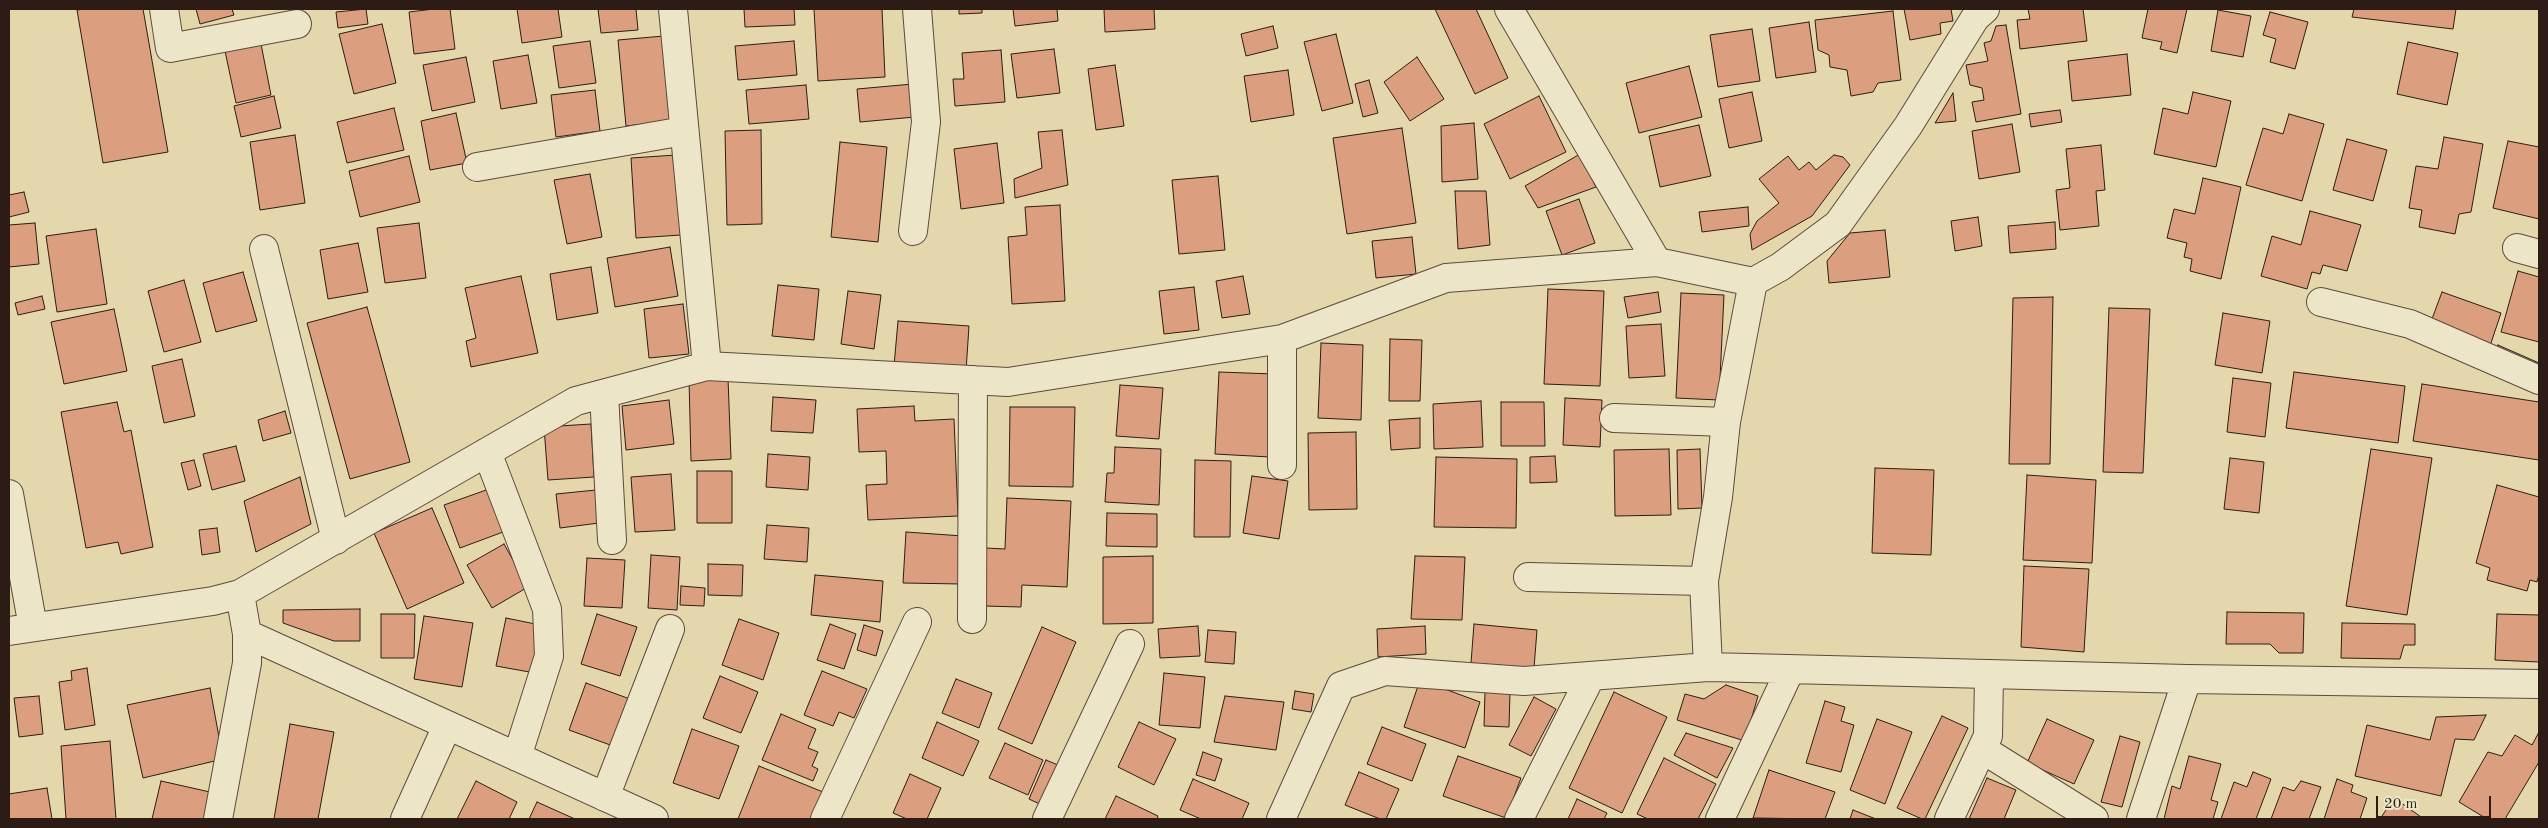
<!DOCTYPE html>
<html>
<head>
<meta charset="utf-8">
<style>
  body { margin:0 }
  #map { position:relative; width:2548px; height:828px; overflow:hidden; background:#e4d7ab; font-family:"Old Standard TT",serif }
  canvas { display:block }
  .frame { position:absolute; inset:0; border:10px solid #2d1c16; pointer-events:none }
  .scale { position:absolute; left:2376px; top:796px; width:115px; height:22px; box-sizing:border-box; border:2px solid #2d1c16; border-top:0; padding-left:6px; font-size:15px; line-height:18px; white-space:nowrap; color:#2d1c16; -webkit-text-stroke:4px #ede5c8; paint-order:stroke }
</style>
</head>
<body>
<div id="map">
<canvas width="2548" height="828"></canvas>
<div class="frame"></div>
<div class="scale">20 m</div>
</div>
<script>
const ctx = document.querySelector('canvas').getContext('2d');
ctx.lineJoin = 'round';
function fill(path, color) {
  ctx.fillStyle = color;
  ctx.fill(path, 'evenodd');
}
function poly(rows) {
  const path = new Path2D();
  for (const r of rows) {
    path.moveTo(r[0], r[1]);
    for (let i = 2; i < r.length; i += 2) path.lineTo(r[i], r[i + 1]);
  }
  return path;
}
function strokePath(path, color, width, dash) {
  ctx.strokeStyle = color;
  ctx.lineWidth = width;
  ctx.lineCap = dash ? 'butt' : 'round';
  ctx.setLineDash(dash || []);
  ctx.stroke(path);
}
const building = poly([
  [86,9,143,9,168,152,103,163,77,10,86,9],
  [196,9,232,9,234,15,200,24,196,9],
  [366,9,368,24,338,28,336,12,366,9],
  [434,9,450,9,455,49,414,54,409,12,434,9],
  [517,9,558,9,562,37,522,43,517,9],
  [598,9,636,9,638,30,601,33,598,9],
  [744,9,794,9,795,25,745,27,744,9],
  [814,9,882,9,885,77,818,81,814,9],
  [959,9,982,9,982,13,959,14,959,9],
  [1013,9,1057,9,1058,21,1015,26,1013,9],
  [1104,9,1154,9,1155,29,1105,32,1104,9],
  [1435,9,1476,9,1508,78,1475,94,1435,9],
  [1904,9,1951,9,1953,21,1940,23,1941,34,1910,40,1904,9],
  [2028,9,2083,9,2087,41,2020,49,2017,20,2030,19,2028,9],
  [2148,9,2187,9,2177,53,2160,49,2162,42,2142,38,2148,9],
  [2354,9,2456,9,2453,29,2352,17,2354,9],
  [2218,10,2251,16,2243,57,2211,51,2218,10],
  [1893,11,1901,80,1878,83,1873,92,1851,96,1847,70,1830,67,1829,55,1818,50,1815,20,1893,11],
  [2270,12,2308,22,2295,69,2270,62,2276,39,2263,35,2270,12],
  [1809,22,1816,72,1776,78,1769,28,1809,22],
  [382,24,396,83,354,94,339,34,382,24],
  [2006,25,2021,114,1976,122,1972,102,1984,100,1982,88,1970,85,1966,65,1988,61,1984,43,1991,41,1996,26,2006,25],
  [1273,26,1278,48,1246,56,1241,34,1273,26],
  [1752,29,1760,81,1718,87,1710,35,1752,29],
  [1336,34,1353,103,1322,111,1304,42,1336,34],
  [664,36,672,121,626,126,618,40,664,36],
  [590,41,596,83,559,88,553,46,590,41],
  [794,41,797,75,738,80,735,46,794,41],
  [2408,42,2458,53,2447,105,2397,94,2408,42],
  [261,44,271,95,236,103,225,51,261,44],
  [1054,49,1060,93,1017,98,1011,54,1054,49],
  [1001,50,1005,102,955,106,953,79,964,79,962,53,1001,50],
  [2127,54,2131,95,2072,101,2068,61,2127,54],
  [528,55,537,103,501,109,493,61,528,55],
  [466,57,475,102,432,111,423,65,466,57],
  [1417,57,1444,99,1410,121,1384,82,1417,57],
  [1115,65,1124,126,1096,130,1088,69,1115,65],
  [1689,66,1702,117,1639,133,1626,83,1689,66],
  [1288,70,1294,115,1251,122,1244,76,1288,70],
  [1369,80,1378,113,1363,117,1355,84,1369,80],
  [913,84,915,117,860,122,857,89,913,84],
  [806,85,809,119,749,124,746,90,806,85],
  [595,90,600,131,556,137,551,95,595,90],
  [1752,92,1762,141,1729,148,1719,99,1752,92],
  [2193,92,2231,101,2216,167,2154,154,2163,108,2188,114,2193,92],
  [1953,93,1956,121,1935,123,1953,93],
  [274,96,281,128,241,137,234,106,274,96],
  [1539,96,1566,152,1510,179,1484,124,1539,96],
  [394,108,404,150,347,163,337,122,394,108],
  [2060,110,2062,122,2031,127,2029,114,2060,110],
  [456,113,467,163,430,170,421,121,456,113],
  [2289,114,2324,124,2302,201,2246,185,2263,128,2283,134,2289,114],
  [1474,123,1478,179,1442,182,1441,126,1474,123],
  [2012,124,2020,172,1979,179,1972,131,2012,124],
  [1699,125,1711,176,1660,187,1649,136,1699,125],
  [1402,128,1416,223,1347,234,1333,138,1402,128],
  [761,130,762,224,727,225,725,131,761,130],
  [1062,130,1068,185,1015,198,1014,179,1042,168,1038,132,1062,130],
  [295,135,305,203,260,210,250,142,295,135],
  [2444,137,2483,144,2471,212,2459,214,2455,234,2419,227,2422,210,2409,208,2416,166,2438,169,2444,137],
  [2347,139,2387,150,2373,201,2333,190,2347,139],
  [2508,141,2539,147,2539,219,2493,208,2508,141],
  [840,142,887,147,878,242,831,237,840,142],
  [997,143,1004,203,961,209,954,149,997,143],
  [2101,145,2105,190,2096,191,2099,226,2060,230,2056,190,2070,188,2066,149,2101,145],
  [1580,154,1596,187,1538,208,1525,186,1580,154],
  [676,155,681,235,636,238,631,158,676,155],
  [1834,155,1843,157,1850,165,1812,216,1752,250,1750,234,1757,221,1779,203,1759,179,1788,156,1799,170,1809,162,1816,170,1834,155],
  [409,156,420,202,360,217,349,171,409,156],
  [590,174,602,237,567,244,554,180,590,174],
  [1218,176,1225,250,1179,254,1172,180,1218,176],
  [2203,178,2241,187,2221,279,2190,271,2192,259,2184,257,2187,243,2167,238,2174,209,2195,214,2203,178],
  [1455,191,1486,191,1490,245,1458,249,1455,191],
  [24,192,29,212,9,217,9,195,24,192],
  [1579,199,1595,243,1562,255,1546,211,1579,199],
  [1060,205,1065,301,1012,304,1008,237,1027,235,1025,207,1060,205],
  [1748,207,1749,226,1702,232,1699,212,1748,207],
  [2310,211,2361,225,2347,271,2323,265,2320,274,2312,272,2307,289,2261,276,2272,236,2301,245,2310,211],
  [1978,217,1982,246,1955,251,1951,221,1978,217],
  [2055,222,2056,249,2010,253,2008,226,2055,222],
  [35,223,39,264,9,267,9,225,35,223],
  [419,223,426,278,385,283,377,228,419,223],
  [96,229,107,304,57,312,46,236,96,229],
  [1885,230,1890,277,1829,283,1827,261,1850,233,1885,230],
  [1412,237,1416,274,1376,278,1372,241,1412,237],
  [358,243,368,292,328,299,320,250,358,243],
  [670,247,678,296,615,307,607,258,670,247],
  [591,267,598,313,557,320,550,274,591,267],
  [2518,271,2539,277,2539,342,2501,332,2518,271],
  [243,272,257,321,216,332,203,283,243,272],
  [521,276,538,353,471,367,466,341,476,338,465,288,521,276],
  [1243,276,1250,314,1222,318,1216,281,1243,276],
  [184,280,201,342,164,352,148,291,184,280],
  [778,285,819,289,814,340,772,336,778,285],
  [1194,287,1199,330,1164,334,1159,291,1194,287],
  [1548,289,1604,291,1600,386,1544,384,1548,289],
  [848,291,881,295,874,349,841,344,848,291],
  [1658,292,1661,312,1628,318,1624,297,1658,292],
  [2442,292,2501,313,2489,349,2429,327,2442,292],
  [1681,293,1724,295,1719,400,1676,398,1681,293],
  [42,296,45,309,18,315,15,303,42,296],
  [2053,297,2050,464,2009,464,2013,298,2053,297],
  [683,304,689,354,649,358,644,309,683,304],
  [367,307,410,462,350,479,307,323,367,307],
  [2109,308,2150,309,2143,473,2103,472,2109,308],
  [114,309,127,371,64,384,51,322,114,309],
  [2223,313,2270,321,2262,373,2215,365,2223,313],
  [898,321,969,326,966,371,894,366,898,321],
  [1661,324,1665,376,1629,378,1626,326,1661,324],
  [1390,339,1422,340,1420,401,1389,401,1390,339],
  [1321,343,1363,345,1361,420,1318,418,1321,343],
  [2498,345,2539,363,2539,370,2494,354,2498,345],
  [182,359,195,416,164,423,152,366,182,359],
  [1219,372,1274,374,1270,457,1215,454,1219,372],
  [2294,372,2405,386,2398,443,2286,428,2294,372],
  [728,378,731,459,691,461,689,379,728,378],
  [2233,378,2271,383,2265,437,2227,432,2233,378],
  [2422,384,2539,402,2539,460,2413,441,2422,384],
  [1120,385,1163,388,1159,439,1116,436,1120,385],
  [773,397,816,400,813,433,771,431,773,397],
  [1565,398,1602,400,1600,447,1563,445,1565,398],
  [669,400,674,444,626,450,622,406,669,400],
  [1481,401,1483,447,1434,449,1433,404,1481,401],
  [117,402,124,432,131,430,153,547,121,554,118,542,86,548,61,412,117,402],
  [1501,402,1544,402,1545,446,1501,446,1501,402],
  [914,406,915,421,954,419,958,516,868,520,866,485,887,484,886,451,859,452,857,409,914,406],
  [1010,407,1075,407,1073,487,1009,486,1010,407],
  [285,411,291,433,263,441,258,420,285,411],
  [1420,418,1420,448,1391,450,1389,420,1420,418],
  [591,424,594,477,548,480,544,427,591,424],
  [1356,432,1357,509,1309,510,1308,433,1356,432],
  [236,446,245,481,212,490,203,454,236,446],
  [1115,447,1161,449,1159,505,1105,502,1107,473,1114,473,1115,447],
  [1669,449,1671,515,1615,516,1614,450,1669,449],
  [1700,449,1702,508,1678,509,1677,450,1700,449],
  [2371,449,2432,458,2407,615,2346,606,2371,449],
  [768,454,810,457,808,490,766,487,768,454],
  [1555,456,1557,482,1530,483,1530,457,1555,456],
  [1436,457,1517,459,1516,528,1434,527,1436,457],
  [2230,458,2264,462,2259,513,2224,509,2230,458],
  [194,460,201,486,188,490,181,463,194,460],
  [1195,460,1231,461,1230,537,1194,537,1195,460],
  [1875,468,1934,470,1931,555,1872,553,1875,468],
  [697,471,732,471,732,523,697,523,697,471],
  [671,474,675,530,635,532,631,477,671,474],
  [2027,475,2096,480,2092,563,2023,560,2027,475],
  [1252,476,1288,481,1279,539,1243,533,1252,476],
  [300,477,311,524,256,552,244,501,300,477],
  [2497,485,2539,497,2539,574,2537,582,2530,580,2527,591,2487,580,2490,568,2476,563,2497,485],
  [489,489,503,532,460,548,444,505,489,489],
  [596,490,599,523,560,528,556,494,596,490],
  [1007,498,1071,501,1067,587,1022,585,1021,607,984,606,986,548,1005,549,1007,498],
  [432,508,464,583,407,609,374,533,432,508],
  [1107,513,1157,514,1157,547,1106,546,1107,513],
  [767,525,809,528,807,562,764,559,767,525],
  [217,528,220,552,202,555,199,530,217,528],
  [906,532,963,536,962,584,903,583,906,532],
  [504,544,528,587,492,608,467,565,504,544],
  [651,555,680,557,677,610,648,608,651,555],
  [1153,556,1153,623,1103,624,1103,557,1153,556],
  [1415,556,1465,557,1462,620,1411,619,1415,556],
  [587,558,625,560,622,608,584,606,587,558],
  [708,564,743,565,742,596,708,595,708,564],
  [2024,566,2089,569,2084,652,2021,647,2024,566],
  [815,575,883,581,880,622,811,615,815,575],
  [681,586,705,588,704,606,680,605,681,586],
  [360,609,360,641,334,641,283,623,283,610,360,609],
  [2227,612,2304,613,2303,653,2279,653,2270,644,2226,644,2227,612],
  [381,614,415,614,414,658,381,658,381,614],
  [597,614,637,627,620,676,581,664,597,614],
  [2497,614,2539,615,2539,662,2495,660,2497,614],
  [424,616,473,623,462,687,414,679,424,616],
  [506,618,545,626,535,673,496,666,506,618],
  [739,619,779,633,763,680,722,665,739,619],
  [2342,623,2415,624,2415,645,2404,645,2400,659,2341,658,2342,623],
  [830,624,856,634,844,669,817,660,830,624],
  [1474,624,1537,630,1534,668,1471,663,1474,624],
  [864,625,883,631,876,656,857,650,864,625],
  [1198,626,1200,656,1160,658,1158,629,1198,626],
  [1425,626,1426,654,1378,657,1377,629,1425,626],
  [1042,627,1076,642,1032,744,998,729,1042,627],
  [1208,630,1236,632,1234,664,1205,662,1208,630],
  [87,668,95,725,65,730,59,682,72,680,71,671,87,668],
  [822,671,867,689,854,718,839,712,833,726,804,715,822,671],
  [1164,673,1205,677,1200,728,1159,725,1164,673],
  [720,676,758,692,741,733,703,718,720,676],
  [956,679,992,693,979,728,942,713,956,679],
  [1420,680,1480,702,1465,748,1404,727,1420,680],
  [586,683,630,699,613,746,569,730,586,683],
  [1726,685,1758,696,1745,741,1677,720,1685,694,1704,699,1726,685],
  [210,688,223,759,143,778,127,705,210,688],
  [1295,691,1314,694,1311,712,1292,709,1295,691],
  [1485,692,1510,693,1509,727,1484,726,1485,692],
  [1614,692,1667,717,1622,813,1569,788,1614,692],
  [39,696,43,734,19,737,14,698,39,696],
  [1225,696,1284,702,1276,750,1214,742,1225,696],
  [1534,697,1556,709,1531,756,1509,745,1534,697],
  [1825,701,1845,707,1841,721,1854,725,1841,772,1806,763,1825,701],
  [781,714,816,729,808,748,818,752,812,766,818,769,813,781,762,760,781,714],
  [2486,715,2474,740,2455,739,2441,796,2355,776,2367,725,2430,740,2436,717,2486,715],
  [1942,716,1968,728,1925,819,1922,819,1897,808,1942,716],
  [1877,719,1912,732,1885,804,1850,790,1877,719],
  [2047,719,2094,740,2074,784,2027,763,2047,719],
  [937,722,979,741,963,776,922,758,937,722],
  [1139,722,1176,739,1154,785,1118,767,1139,722],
  [290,724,334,732,318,819,274,819,290,724],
  [1382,727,1426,744,1412,781,1367,764,1382,727],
  [692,729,739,746,719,799,673,783,692,729],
  [2539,732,2539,762,2505,819,2487,819,2459,802,2488,752,2502,756,2515,735,2532,745,2539,732],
  [1686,733,1733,748,1717,778,1674,755,1686,733],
  [2120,736,2140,742,2122,807,2101,802,2120,736],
  [110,741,116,819,66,819,61,746,110,741],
  [1005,743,1043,760,1028,795,989,778,1005,743],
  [1203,752,1222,759,1215,781,1196,775,1203,752],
  [1458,756,1521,778,1506,818,1443,796,1458,756],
  [2189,756,2221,764,2211,800,2218,802,2213,819,2164,819,2172,786,2180,789,2189,756],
  [1664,758,1716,784,1698,819,1648,819,1637,814,1664,758],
  [1046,760,1065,768,1046,807,1029,799,1046,760],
  [759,766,823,792,812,819,738,819,759,766],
  [1769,770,1835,792,1825,819,1753,818,1769,770],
  [1359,772,1399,789,1386,819,1380,819,1345,805,1359,772],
  [2253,772,2271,779,2256,819,2221,819,2234,782,2247,787,2253,772],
  [910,774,941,788,927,819,907,819,893,813,910,774],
  [1987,778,2016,790,2004,819,1969,819,1987,778],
  [1193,779,1249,803,1242,819,1201,819,1180,810,1193,779],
  [2337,779,2353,785,2351,792,2367,798,2360,819,2324,819,2337,779],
  [161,781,210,792,204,819,152,819,161,781],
  [476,781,517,802,509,819,457,819,476,781],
  [2301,781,2321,787,2309,819,2271,819,2283,787,2294,791,2301,781],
  [47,788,52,819,9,819,9,794,47,788],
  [1116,796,1158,816,1157,819,1105,819,1116,796],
  [2394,798,2424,819,2380,819,2394,798],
  [1577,799,1607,813,1604,819,1568,819,1577,799],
  [537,802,575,819,529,819,537,802],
  [1853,810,1876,819,1850,819,1853,810]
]);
fill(building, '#db9f80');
strokePath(building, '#2d1c16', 1);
const minor = poly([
  [164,9,170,48,297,24],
  [673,9,707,366],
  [1509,9,1657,262],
  [477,167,684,131],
  [913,231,926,122,917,9],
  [2517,248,2539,254],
  [264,249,336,540],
  [2321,302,2410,324,2539,380],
  [1282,339,1282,465],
  [604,394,612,540],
  [1614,418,1726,422],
  [487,452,547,609,549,656,517,757],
  [9,494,33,627],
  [1528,577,1704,581],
  [972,619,973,380],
  [9,631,213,601,240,594,576,401,707,366,1008,382,1282,339,1446,278,1657,262,1753,282,1780,267,1838,224,1908,126,1975,18,1985,9],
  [247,634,654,819],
  [1708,667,1704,581,1718,497,1726,422,1753,282],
  [1982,749,2094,819],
  [605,797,670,629],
  [218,819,247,663,247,634,240,594],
  [405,819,447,726],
  [825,819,917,622],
  [1047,819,1130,644],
  [1281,819,1341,686,1385,671,1524,681,1708,667,2187,679,2539,684],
  [1519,819,1591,676],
  [1720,819,1790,670],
  [1949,819,1988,736,1989,674],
  [2141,819,2187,679]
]);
strokePath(minor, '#5b4b3b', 30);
strokePath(minor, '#ede5c8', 28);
</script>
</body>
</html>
